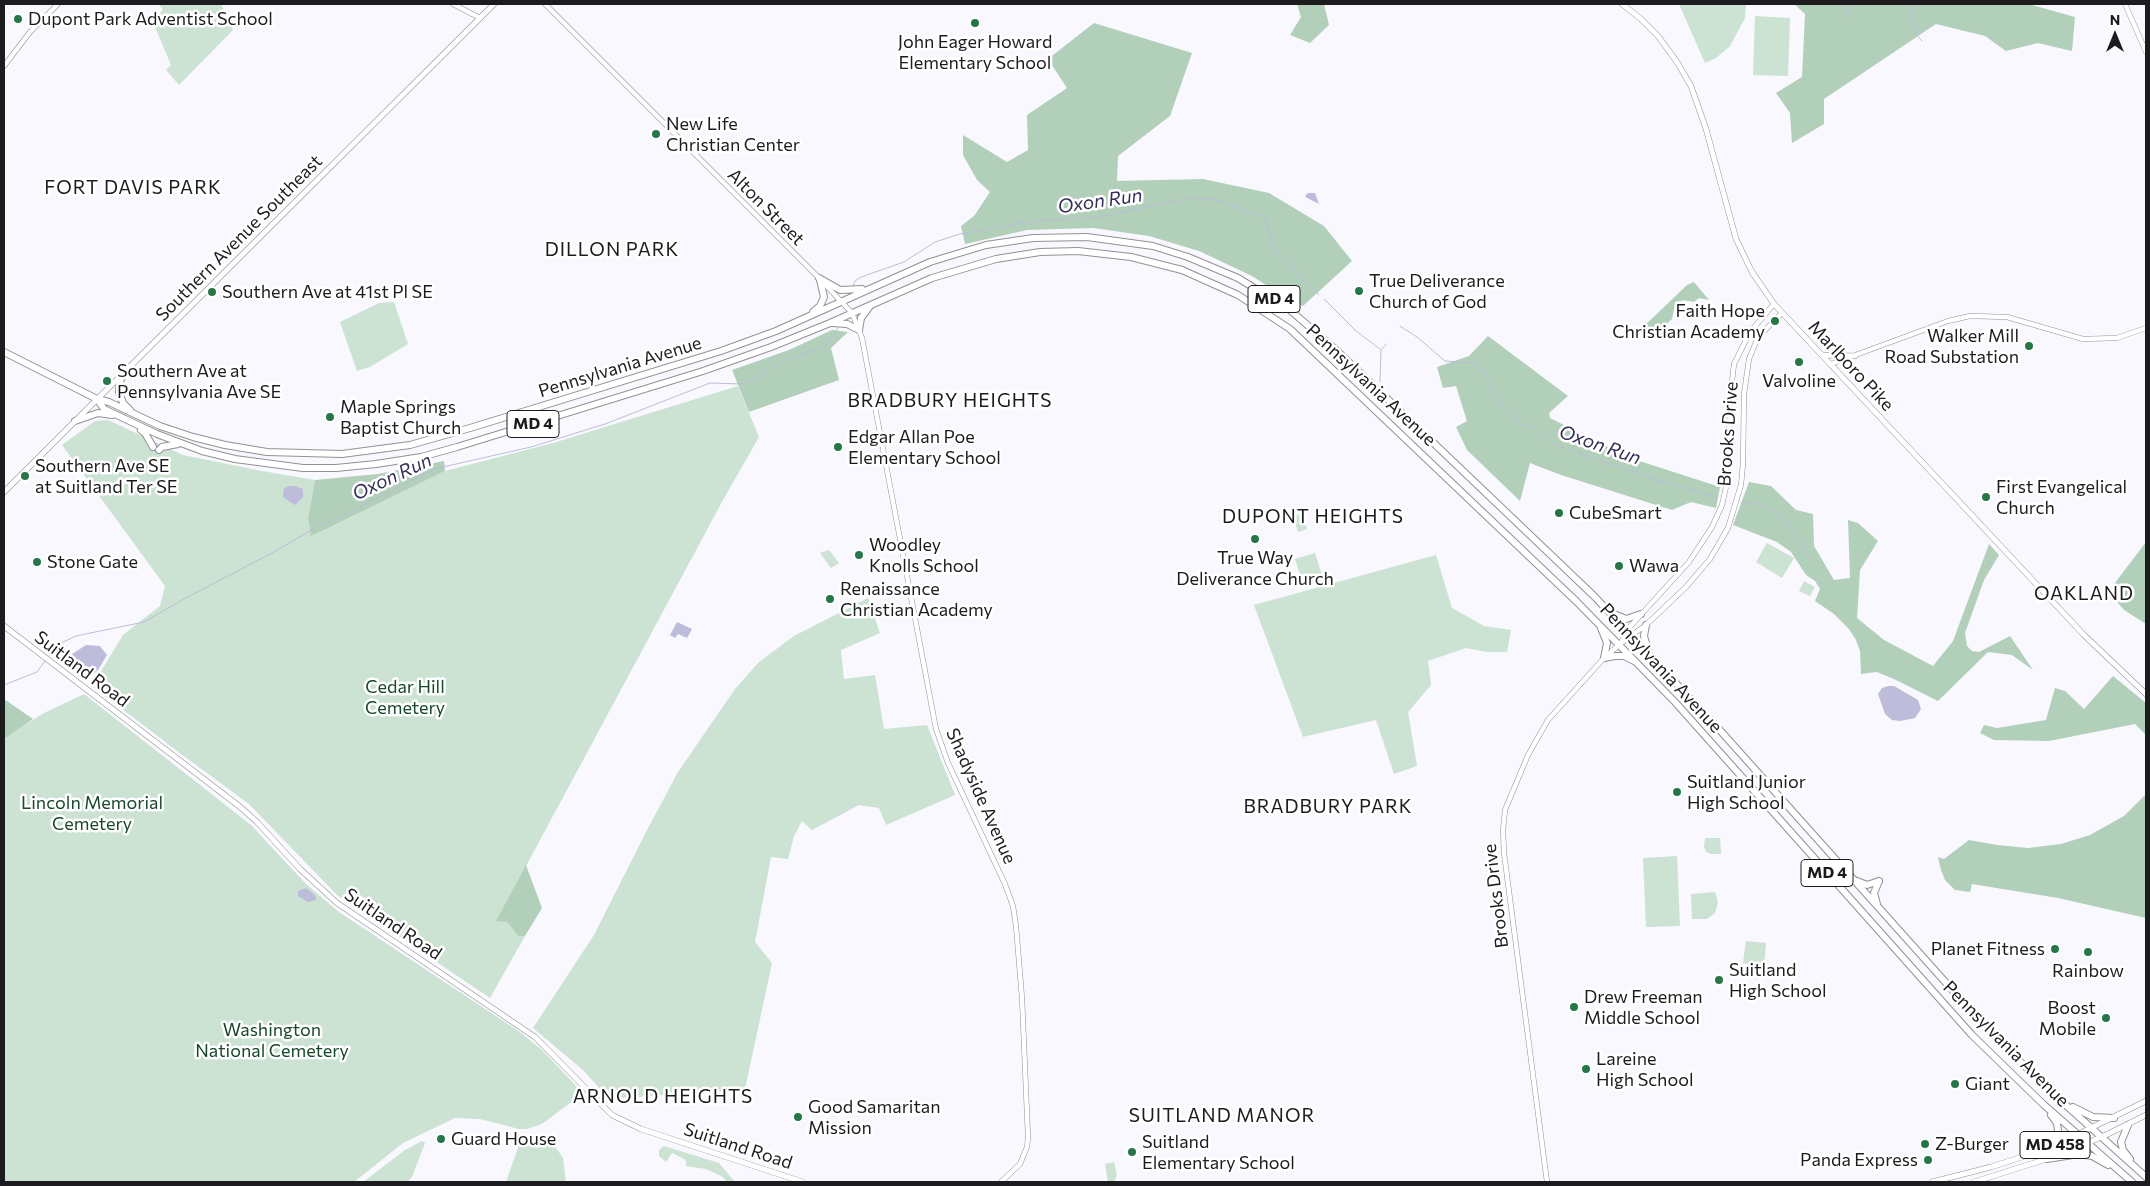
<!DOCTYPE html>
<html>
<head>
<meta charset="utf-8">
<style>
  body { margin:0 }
  #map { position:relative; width:2150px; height:1186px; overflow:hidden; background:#f8f8fe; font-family:Commissioner,sans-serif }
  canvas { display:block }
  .frame { position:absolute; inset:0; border:5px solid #1c1c1e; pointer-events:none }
  .north { position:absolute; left:2090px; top:10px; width:50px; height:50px; -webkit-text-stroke:4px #fff; paint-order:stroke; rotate:0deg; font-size:14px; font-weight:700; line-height:20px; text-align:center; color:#1c1c1e }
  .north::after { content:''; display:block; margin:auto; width:18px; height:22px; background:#1c1c1e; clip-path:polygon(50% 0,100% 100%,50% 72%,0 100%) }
</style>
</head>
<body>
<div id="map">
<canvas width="2150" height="1186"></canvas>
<div class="frame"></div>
<div class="north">N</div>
</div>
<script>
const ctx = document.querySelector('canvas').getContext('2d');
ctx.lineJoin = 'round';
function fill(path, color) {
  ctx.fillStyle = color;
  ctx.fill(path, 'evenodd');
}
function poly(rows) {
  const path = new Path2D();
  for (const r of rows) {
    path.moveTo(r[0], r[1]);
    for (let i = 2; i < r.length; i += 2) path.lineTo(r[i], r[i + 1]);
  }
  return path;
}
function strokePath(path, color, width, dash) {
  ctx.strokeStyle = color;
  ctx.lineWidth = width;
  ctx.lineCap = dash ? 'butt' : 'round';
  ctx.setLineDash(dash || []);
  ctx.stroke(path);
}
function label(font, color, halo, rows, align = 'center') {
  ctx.font = font + ' Commissioner,sans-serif';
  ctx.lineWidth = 5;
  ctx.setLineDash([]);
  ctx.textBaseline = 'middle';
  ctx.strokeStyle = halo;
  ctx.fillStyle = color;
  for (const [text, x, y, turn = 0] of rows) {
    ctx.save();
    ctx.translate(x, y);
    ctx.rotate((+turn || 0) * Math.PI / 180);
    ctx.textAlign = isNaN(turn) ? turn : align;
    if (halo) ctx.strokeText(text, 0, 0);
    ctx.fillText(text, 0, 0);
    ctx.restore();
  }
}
fill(poly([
  [158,4,221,4,233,30,179,85,166,70,171,65,151,17,157,18,163,9],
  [1679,4,1746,4,1745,18,1730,46,1716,58,1705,63],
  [1755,16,1790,18,1788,76,1753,75],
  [394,302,408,344,370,367,357,371,340,322,379,303],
  [738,386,759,437,723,500,497,920,507,922,518,936,525,936,490,998,337,895,249,804,181,754,92,686,123,635,160,606,165,586,62,445,95,421,108,420,183,455,262,471,315,480,308,518,311,535,445,471,553,443],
  [1302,514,1307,529,1298,532,1293,516],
  [1767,543,1794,558,1782,578,1756,562],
  [829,550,839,563,831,568,820,553],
  [1315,553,1322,575,1302,581,1295,559],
  [1436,555,1452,608,1484,626,1511,630,1507,652,1487,652,1466,648,1428,661,1431,685,1408,712,1417,766,1394,774,1376,720,1303,737,1254,605],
  [1804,581,1815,587,1810,596,1799,591],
  [868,598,880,633,841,650,844,679,875,675,884,729,927,725,955,795,886,825,879,808,859,805,812,830,802,821,794,836,788,859,771,857,755,942,772,963,745,1089,609,1099,584,1071,533,1028,594,935,646,832,678,772,735,689,759,662,794,636],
  [84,694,251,825,306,884,339,912,520,1032,543,1051,580,1090,578,1097,542,1124,527,1129,519,1129,480,1119,455,1118,403,1143,354,1182,4,1182,4,738,44,713],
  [1705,838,1720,838,1721,854,1711,854,1706,852,1704,847],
  [1677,856,1680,926,1646,927,1643,858],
  [1715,892,1718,902,1715,913,1707,919,1692,919,1691,894],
  [1746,941,1766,943,1764,966,1743,963],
  [522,1136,541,1138,552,1142,563,1158,566,1182,506,1182],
  [422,1141,425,1143,412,1177,407,1182,363,1182,405,1150],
  [664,1146,719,1163,735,1182,727,1182,723,1177,706,1169,686,1166,686,1160,672,1153,666,1162,659,1156,659,1150],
  [1114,1162,1117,1175,1114,1182,1108,1182,1105,1164]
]), '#cce2d2');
fill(poly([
  [1297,4,1324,4,1329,25,1310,43,1290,35,1301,17],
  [1794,4,2032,4,2032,5,2075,17,2072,51,2038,43,2006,51,1985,36,1936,24,1824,99,1824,124,1792,143,1790,113,1776,93,1802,77,1805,14],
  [1094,23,1192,53,1170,116,1118,156,1117,181,1203,179,1269,193,1324,226,1352,261,1303,306,1291,301,1252,276,1199,251,1149,236,1093,228,1027,230,965,244,961,226,974,216,990,192,977,180,963,155,963,135,1007,162,1028,150,1027,115,1067,88,1048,59],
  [1694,282,1709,300,1699,298,1694,302,1683,300,1675,304,1672,319,1662,328,1640,330,1687,285],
  [832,330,848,332,831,348,839,380,749,412,732,370,789,350],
  [1488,336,1568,396,1549,413,1550,418,1630,458,1720,487,1716,508,1691,502,1672,510,1561,475,1530,463,1520,501,1467,450,1456,427,1467,421,1456,386,1443,388,1437,367,1469,356],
  [444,461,445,471,311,536,308,518,315,480,378,474],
  [1749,482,1771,486,1796,510,1813,514,1814,546,1834,580,1850,578,1848,520,1858,523,1878,541,1860,570,1857,618,1884,640,1933,666,1953,641,1989,544,1999,555,1984,580,1965,633,1967,646,1972,651,1979,652,2010,636,2033,670,2012,655,1988,652,1938,701,1896,680,1877,672,1861,674,1860,651,1856,640,1849,629,1834,614,1815,601,1820,589,1815,581,1806,575,1791,552,1777,542,1733,525],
  [2146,542,2146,624,2124,610,2108,592],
  [2113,676,2146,703,2146,735,2135,724,2049,741,1994,740,1980,733,1984,725,1997,728,2046,720,2055,688,2065,691,2084,709],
  [4,699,33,719,4,739],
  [2146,794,2146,918,2058,898,1972,884,1970,892,1955,890,1945,880,1941,870,1938,857,1944,859,1969,840,1997,845,2028,848,2061,844,2090,835,2124,816],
  [526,865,542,908,525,936,518,936,507,922,496,921]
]), '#b2cfba');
fill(poly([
  [1308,193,1315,193,1319,204,1307,198,1305,196],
  [289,486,295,486,303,489,303,497,295,505,283,497,284,488],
  [677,622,692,629,687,638,678,634,675,638,670,635],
  [86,645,100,646,107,655,98,670,91,676,76,669,63,660],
  [1888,686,1894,686,1918,700,1921,709,1915,718,1900,721,1892,720,1885,714,1878,694,1882,688],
  [306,888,315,895,316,900,308,902,298,896,298,891]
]), '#bdbcda');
strokePath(poly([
  [1846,4,1849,18],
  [1912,4,1913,10,1908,14,1913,21,1916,34,1922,41],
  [853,286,855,281,861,277,904,262,935,242,960,234,1034,221,1098,217,1190,198,1213,199,1264,217,1274,249,1285,258,1296,272,1319,295],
  [1324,299,1355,330,1381,350,1380,382],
  [1400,326,1417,337,1445,361,1472,363,1486,374,1493,395,1520,423,1536,429,1550,443,1657,480,1717,497],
  [1382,349,1386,344],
  [1744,502,1761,505,1779,513,1814,563],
  [47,658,59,644,76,636,144,622,182,600,272,553,315,528,340,517,434,469,531,447,605,424,710,383,743,384,788,359,827,345,838,328],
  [4,685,37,672,45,661]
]), '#bdbcda', 1);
const minor = poly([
  [453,4,480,18],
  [545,4,819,278,852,313,862,338,936,729,948,763,1005,884,1013,906,1016,926,1022,998,1028,1137,1027,1147,1020,1164,1001,1182],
  [2125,4,2146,52],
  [4,66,30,32,58,4],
  [1831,364,1948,321,1970,316,2007,317,2083,339,2117,338,2146,328],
  [1621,643,1627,630,1689,562,1712,527,1722,505,1728,478,1730,399,1734,364,1750,332,1774,304],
  [1547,1182,1504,853,1503,830,1505,810,1528,755,1548,720,1604,658,1620,644,1646,625,1686,587,1710,559,1728,528,1741,485,1743,464,1744,394,1749,359,1756,342,1761,334,1782,313]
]);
const major = poly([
  [1622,4,1641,19,1658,36,1677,62,1691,86,1706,129,1736,239,1752,272,1774,304,2084,635,2146,694],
  [1823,355,1855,356],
  [4,492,494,4],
  [4,626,239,806,257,822,300,869,337,903,535,1037,612,1115,641,1129,803,1182],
  [1932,1182,1991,1167,2050,1148,2146,1101],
  [1974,1182,2062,1154,2108,1134,2146,1115]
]);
const highway = poly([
  [819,278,840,290,862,289],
  [813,312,820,306,824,297,820,280],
  [832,323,847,324,859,330,861,318,870,306],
  [4,352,97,399,109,402,160,426,193,437,225,445,267,452,342,454,410,445,470,428,721,351,776,331,930,262,986,245,1033,238,1087,237,1153,246,1188,257,1238,278,1290,310,1335,349,1594,596,1717,727,1990,1032,2049,1090,2146,1177],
  [124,372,120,382,119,392,123,403,130,410],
  [97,399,104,409,157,434,202,451,235,459,303,468,336,468,376,464,421,457,457,447,703,371,771,347,830,323,932,278,996,259,1040,252,1078,251,1131,257,1182,270,1238,295,1290,329,1576,601,1675,702,1972,1035,2043,1104,2132,1182],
  [75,421,98,413,112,415],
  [141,430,145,433,153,447],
  [159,450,162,447,178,444],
  [1614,614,1626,619,1641,614],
  [1646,625,1644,636,1648,650],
  [1601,628,1607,643,1604,658],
  [1604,658,1615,656,1624,656,1634,661],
  [1857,881,1867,885,1879,881],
  [1877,904,1874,893,1879,881],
  [2073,1107,2093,1117,2114,1118],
  [2128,1125,2121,1142,2123,1150,2130,1159],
  [2050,1148,2055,1140,2058,1131,2057,1123,2051,1115],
  [2047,1159,2079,1154,2092,1156,2108,1165]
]);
strokePath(minor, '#919196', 5.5);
strokePath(major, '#919196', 6);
strokePath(highway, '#919196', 8);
strokePath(minor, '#fff', 4.5);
strokePath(major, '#fff', 5);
strokePath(highway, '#fff', 6);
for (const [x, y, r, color] of [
  [18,19,5,"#267647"],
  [975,23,5,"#267647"],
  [656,134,5,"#267647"],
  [1359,291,5,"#267647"],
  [212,292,5,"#267647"],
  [1775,321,5,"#267647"],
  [2029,346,5,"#267647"],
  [1799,362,5,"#267647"],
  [107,381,5,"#267647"],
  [330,417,5,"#267647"],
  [838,447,5,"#267647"],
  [25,476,5,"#267647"],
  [1986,497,5,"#267647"],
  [1559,513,5,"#267647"],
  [1255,539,5,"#267647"],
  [859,555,5,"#267647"],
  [37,562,5,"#267647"],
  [1619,566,5,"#267647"],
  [830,599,5,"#267647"],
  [1677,792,5,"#267647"],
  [2055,949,5,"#267647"],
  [2088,952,5,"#267647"],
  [1719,980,5,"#267647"],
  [1574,1007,5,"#267647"],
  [2106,1018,5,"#267647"],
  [1586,1069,5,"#267647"],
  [1955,1084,5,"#267647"],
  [798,1117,5,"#267647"],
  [441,1139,5,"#267647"],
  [1925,1144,5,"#267647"],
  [1132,1152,5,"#267647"],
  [1928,1160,5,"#267647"]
]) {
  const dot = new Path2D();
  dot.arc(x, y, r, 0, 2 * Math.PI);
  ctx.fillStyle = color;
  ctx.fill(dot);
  strokePath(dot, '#fff', 2);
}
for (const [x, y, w] of [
  [1274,299,52],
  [533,424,52],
  [1827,873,52],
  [2055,1145,70]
]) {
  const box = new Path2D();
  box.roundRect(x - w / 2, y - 13.5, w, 27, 4);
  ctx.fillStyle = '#fff';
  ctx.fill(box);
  strokePath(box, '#1c1c1e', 1);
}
label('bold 16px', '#1c1c1e', null, [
  ["MD 4",1274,299],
  ["MD 4",533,424],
  ["MD 4",1827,873],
  ["MD 458",2055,1145]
]);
label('18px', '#1c1c1e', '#fff', [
  ["Dupont Park Adventist School",28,19],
  ["John Eager Howard",975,42,"center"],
  ["Elementary School",975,63,"center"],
  ["New Life",666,124],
  ["Christian Center",666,145],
  ["True Deliverance",1369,281],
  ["Church of God",1369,302],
  ["Southern Ave at 41st Pl SE",222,292],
  ["Faith Hope",1765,311,"right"],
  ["Christian Academy",1765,332,"right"],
  ["Walker Mill",2019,336,"right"],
  ["Road Substation",2019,357,"right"],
  ["Southern Ave at",117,371],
  ["Pennsylvania Ave SE",117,392],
  ["Valvoline",1799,381,"center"],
  ["Maple Springs",340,407],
  ["Baptist Church",340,428],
  ["Edgar Allan Poe",848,437],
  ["Elementary School",848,458],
  ["Southern Ave SE",35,466],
  ["at Suitland Ter SE",35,487],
  ["First Evangelical",1996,487],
  ["Church",1996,508],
  ["CubeSmart",1569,513],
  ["Woodley",869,545],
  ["Knolls School",869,566],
  ["True Way",1255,558,"center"],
  ["Deliverance Church",1255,579,"center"],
  ["Stone Gate",47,562],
  ["Wawa",1629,566],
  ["Renaissance",840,589],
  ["Christian Academy",840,610],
  ["Suitland Junior",1687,782],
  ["High School",1687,803],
  ["Planet Fitness",2045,949,"right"],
  ["Suitland",1729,970],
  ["High School",1729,991],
  ["Rainbow",2088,971,"center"],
  ["Drew Freeman",1584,997],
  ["Middle School",1584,1018],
  ["Boost",2096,1008,"right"],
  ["Mobile",2096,1029,"right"],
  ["Lareine",1596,1059],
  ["High School",1596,1080],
  ["Giant",1965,1084],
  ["Good Samaritan",808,1107],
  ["Mission",808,1128],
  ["Guard House",451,1139],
  ["Suitland",1142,1142],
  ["Elementary School",1142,1163],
  ["Z-Burger",1935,1144],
  ["Panda Express",1918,1160,"right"]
], 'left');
label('18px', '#1c1c1e', '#fff', [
  ["Alton Street",766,207,45],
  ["Southern Avenue Southeast",239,238,-45],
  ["Marlboro Pike",1851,366,47],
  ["Pennsylvania Avenue",620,367,-17],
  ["Pennsylvania Avenue",1371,385,43],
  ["Brooks Drive",1728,434,-86],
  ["Pennsylvania Avenue",1661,668,47],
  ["Suitland Road",82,669,37],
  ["Shadyside Avenue",981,796,66],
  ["Brooks Drive",1496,896,-97],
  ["Suitland Road",393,924,34],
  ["Pennsylvania Avenue",2006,1044,45],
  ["Suitland Road",738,1146,18]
]);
label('18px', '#18482b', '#fff', [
  ["Cedar Hill",405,687],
  ["Cemetery",405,708],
  ["Lincoln Memorial",92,803],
  ["Cemetery",92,824],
  ["Washington",272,1030],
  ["National Cemetery",272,1051]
]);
ctx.letterSpacing = '1px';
label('19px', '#1c1c1e', '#fff', [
  ["FORT DAVIS PARK",133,188],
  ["DILLON PARK",612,250],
  ["BRADBURY HEIGHTS",950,401],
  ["DUPONT HEIGHTS",1313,517],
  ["OAKLAND",2084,594],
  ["BRADBURY PARK",1328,807],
  ["ARNOLD HEIGHTS",663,1097],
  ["SUITLAND MANOR",1222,1116]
]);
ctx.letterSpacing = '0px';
label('italic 19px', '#342f58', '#fff', [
  ["Oxon Run",1100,201,-8],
  ["Oxon Run",1600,445,19],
  ["Oxon Run",392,477,-25]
]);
</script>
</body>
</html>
